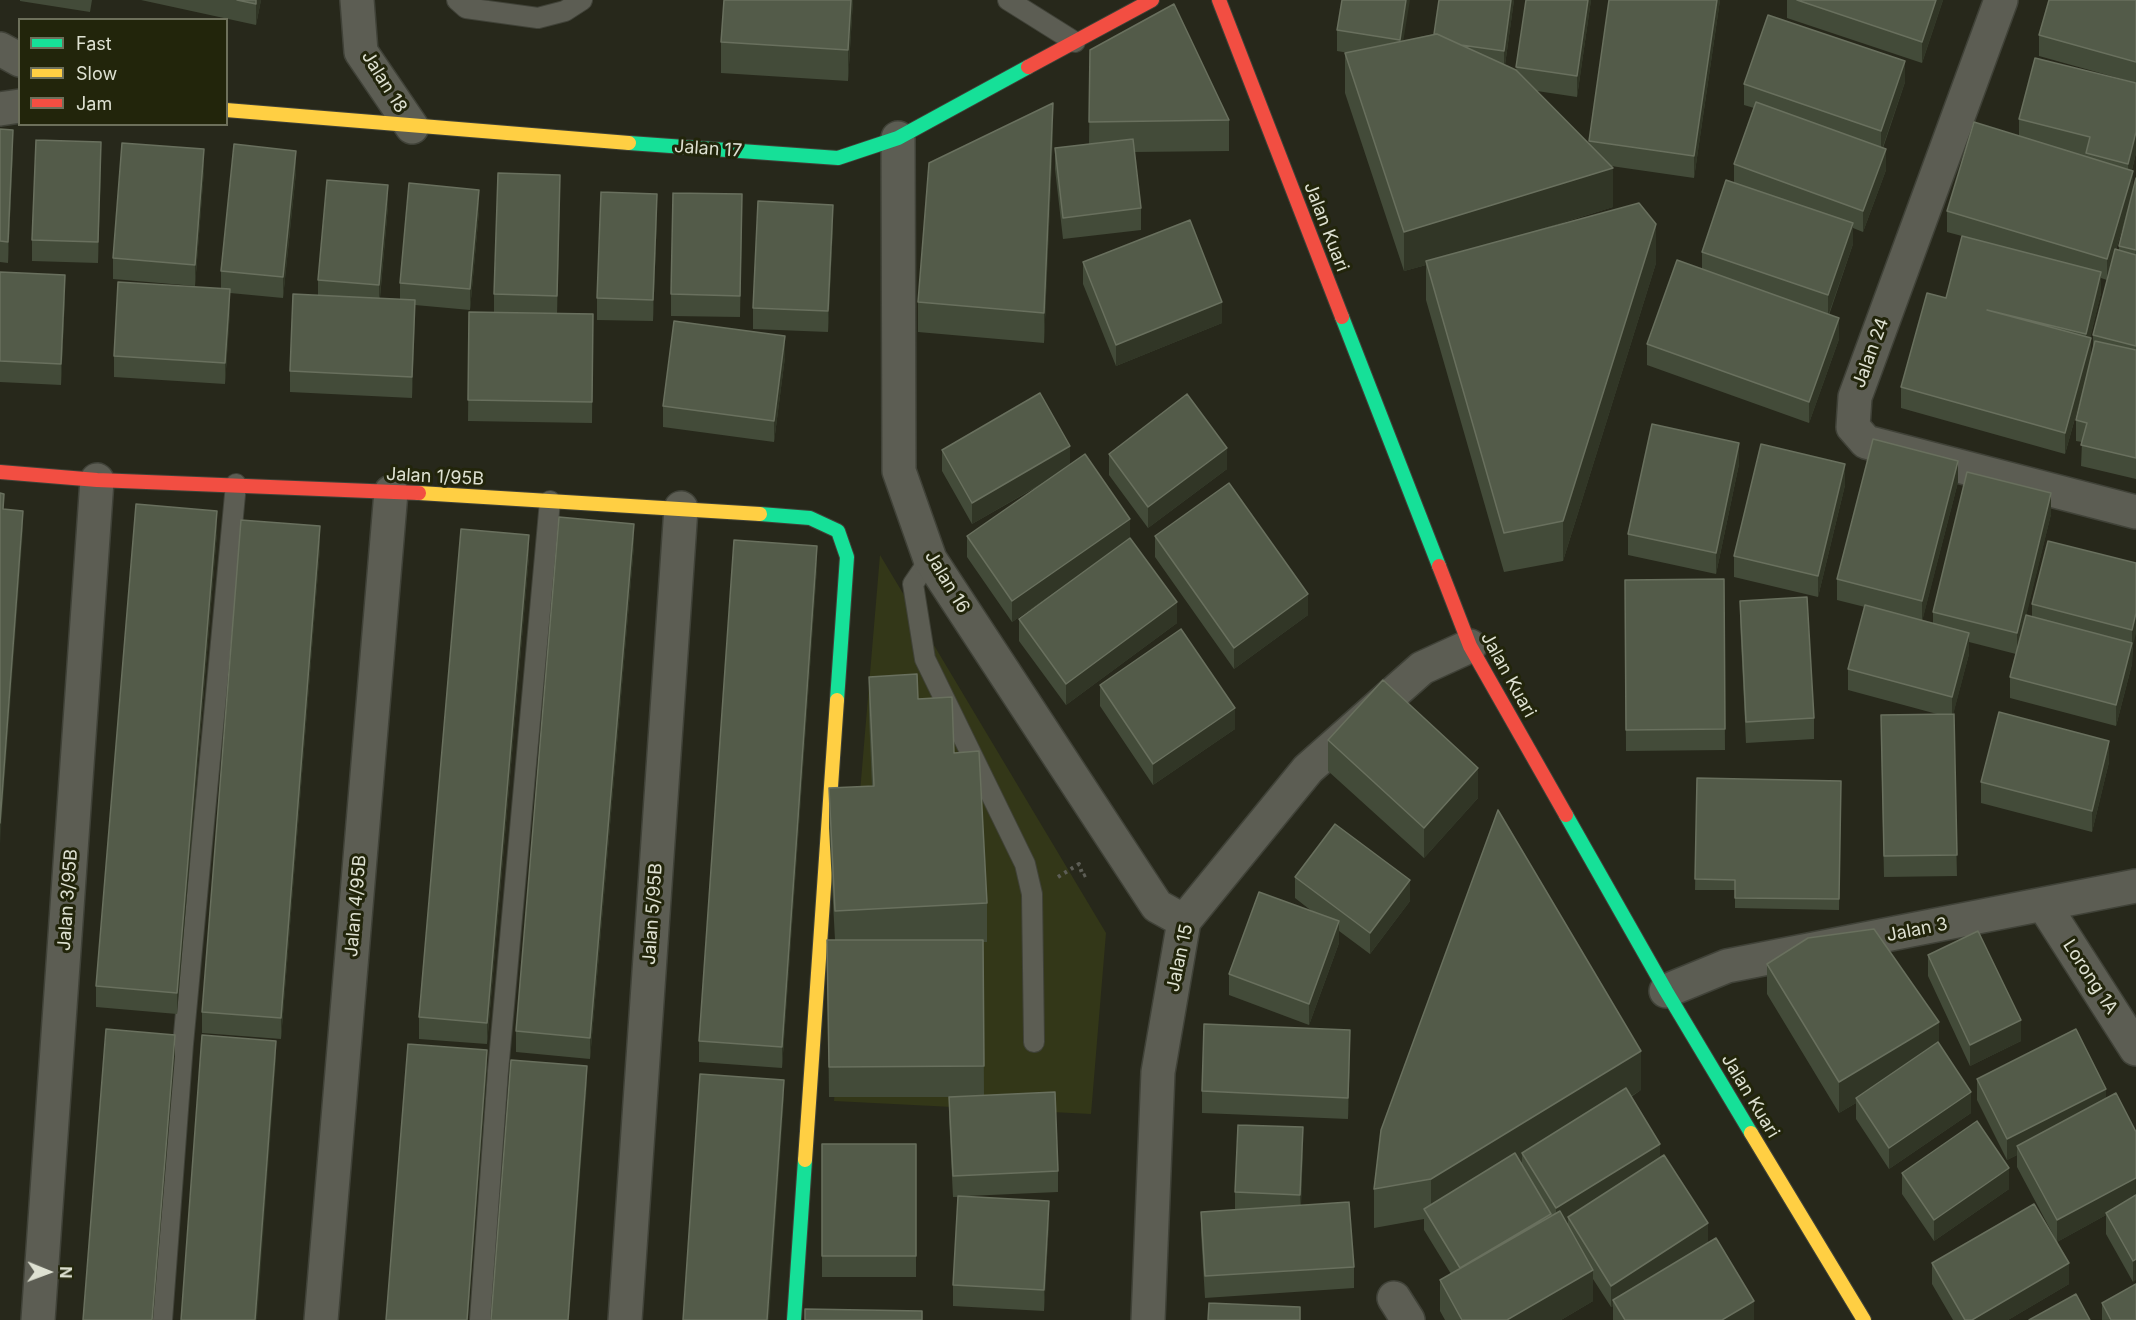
<!DOCTYPE html>
<html>
<head>
<meta charset="utf-8">
<style>
  body { margin:0 }
  #map { position:relative; width:2136px; height:1320px; overflow:hidden; background:#27281b; font-family:Inter,sans-serif }
  canvas { display:block }
  .legend { position:absolute; left:18px; top:18px; width:210px; height:108px; box-sizing:border-box; background:#22250b; border:2px solid #6d705b; margin:0; padding:8px 10px; list-style:none; font-size:18px; color:#dee1d2 }
  .legend li { display:flex; align-items:center; gap:12px; height:30px }
  .legend b { width:30px; border:2px solid #6d705b }
  .north { position:absolute; left:18px; top:1242px; width:60px; height:60px; -webkit-text-stroke:4px #22250b; paint-order:stroke; rotate:91deg; font-size:16px; font-weight:700; line-height:24px; text-align:center; color:#dee1d2 }
  .north::after { content:''; display:block; margin:auto; width:21px; height:27px; background:#dee1d2; clip-path:polygon(50% 0,100% 100%,50% 72%,0 100%) }
</style>
</head>
<body>
<div id="map">
<canvas width="2136" height="1320"></canvas>
<ul class="legend">
<li><b style="height:8px;background:#16e098"></b>Fast</li>
<li><b style="height:8px;background:#ffcf43"></b>Slow</li>
<li><b style="height:8px;background:#f24e42"></b>Jam</li>
</ul>
<div class="north">N</div>
</div>
<script>
const ctx = document.querySelector('canvas').getContext('2d');
ctx.lineJoin = 'round';
function fill(path, color) {
  ctx.fillStyle = color;
  ctx.fill(path, 'evenodd');
}
function poly(rows) {
  const path = new Path2D();
  for (const r of rows) {
    path.moveTo(r[0], r[1]);
    for (let i = 2; i < r.length; i += 2) path.lineTo(r[i], r[i + 1]);
  }
  return path;
}
function strokePath(path, color, width, dash) {
  ctx.strokeStyle = color;
  ctx.lineWidth = width;
  ctx.lineCap = dash ? 'butt' : 'round';
  ctx.setLineDash(dash || []);
  ctx.stroke(path);
}
function label(font, color, halo, rows, align = 'center') {
  ctx.font = font + ' Inter,sans-serif';
  ctx.lineWidth = 6;
  ctx.setLineDash([]);
  ctx.textBaseline = 'middle';
  ctx.strokeStyle = halo;
  ctx.fillStyle = color;
  for (const [text, x, y, turn = 0] of rows) {
    ctx.save();
    ctx.translate(x, y);
    ctx.rotate((+turn || 0) * Math.PI / 180);
    ctx.textAlign = isNaN(turn) ? turn : align;
    if (halo) ctx.strokeText(text, 0, 0);
    ctx.fillText(text, 0, 0);
    ctx.restore();
  }
}
fill(poly([
  [880,555,1106,933,1091,1114,834,1101]
]), '#333718');
const lane = poly([
  [457,0,466,8,538,18,565,11,582,0],
  [1008,0,1075,42],
  [930,559,913,584,925,659,1025,864,1032,894,1034,1042],
  [162,1320,183,1044,236,484],
  [480,1320,498,1071,550,501]
]);
const street = poly([
  [357,0,361,52,412,127],
  [2001,0,1855,397,1853,427,1866,442,2136,512],
  [0,49,20,60],
  [0,109,20,106],
  [898,138,899,471,930,559,1157,906,1184,921],
  [2044,905,2136,1049],
  [1666,991,1727,966,2136,886],
  [1394,1298,1408,1320],
  [38,1320,97,480],
  [321,1320,391,492],
  [625,1320,681,508],
  [1148,1320,1158,1072,1184,921,1308,769,1422,668,1470,646]
]);
const fast = poly([
  [629,143,838,158,898,138,1028,67],
  [1342,317,1439,566],
  [760,514,810,518,838,531,847,557,837,700],
  [1566,815,1666,991,1751,1133],
  [794,1320,805,1160]
]);
const slow = poly([
  [226,110,629,143],
  [419,493,760,514],
  [1751,1133,1864,1320],
  [805,1160,837,700]
]);
const jam = poly([
  [1219,0,1342,317],
  [1028,67,1152,0],
  [0,472,97,480,419,493],
  [1439,566,1470,646,1566,815]
]);
strokePath(lane, '#404238', 22);
strokePath(street, '#404238', 36);
strokePath(fast, '#404238', 16);
strokePath(slow, '#404238', 16);
strokePath(jam, '#404238', 16);
strokePath(poly([
  [1058,877,1079,864,1083,876,1090,873]
]), '#5d5e56', 4, [3, 4.5]);
strokePath(lane, '#5c5d53', 20);
strokePath(street, '#5c5d53', 33);
strokePath(fast, '#16e098', 14);
strokePath(slow, '#ffcf43', 14);
strokePath(jam, '#f24e42', 14);
fill(poly([
  [20,0,92,0,90,12,20,1],
  [141,0,261,0,256,25],
  [724,0,853,0,848,81,721,73,721,42],
  [1342,0,1403,41,1434,34,1514,0,1505,65,1516,71,1526,0,1591,0,1577,97,1537,91,1589,144,1609,0,1720,0,1694,178,1611,166,1613,207,1539,230,1656,263,1563,561,1504,572,1426,300,1426,265,1404,271,1345,93,1345,53,1349,53,1337,51,1337,30],
  [1787,0,1943,0,1922,63,1787,18],
  [2136,0,2136,83,2039,56,2039,35],
  [1090,50,1229,120,1229,151,1134,152,1141,208,1141,230,1063,239,1055,169,1055,148,1089,144],
  [1905,82,1883,148,1886,170,1863,232,1853,228,1853,244,1829,315,1839,339,1809,423,1647,365,1647,344,1702,269,1702,252,1734,182,1734,164,1754,108,1744,105,1744,84],
  [2136,83,2136,153,2132,170,2133,189,2136,178,2136,479,2081,466,2082,442,2076,441,2076,420,2091,361,2065,454,1901,408,1901,387,1946,298,1962,236,1947,232,1947,211,2019,136,2019,119],
  [2129,206,2119,246,2119,251,2116,250],
  [2101,278,2107,280,2093,335,2093,351,2091,359,2090,338,2101,293],
  [0,129,13,151,8,263,0,262],
  [1053,134,1044,343,918,332,918,302],
  [101,163,98,263,32,261,32,240],
  [204,170,195,286,113,279,113,258],
  [296,172,283,298,230,293,230,310,225,384,114,377,114,356,221,289,221,271],
  [560,196,557,314,593,314,592,423,468,421,469,312,494,313,494,294],
  [388,206,380,298,400,299,400,283,479,211,470,310,415,305,412,398,290,392,290,371,318,296,318,280],
  [657,215,653,321,597,320,597,298],
  [742,215,740,317,671,316,671,294],
  [833,226,828,332,753,329,753,308],
  [1083,262,1222,323,1116,366,1083,284],
  [0,272,65,296,61,385,0,382],
  [785,357,774,442,663,427,663,406],
  [942,450,1070,465,1130,538,1177,623,1066,705,1019,641,1019,619,1065,586,1012,622,967,557,967,536,1047,481,972,524,942,471],
  [1109,454,1227,469,1148,528,1109,475],
  [1739,464,1716,574,1628,555,1628,534],
  [1958,482,1922,621,1933,624,1933,612,2051,514,2026,615,2032,617,2032,604,2136,563,2132,664,2116,726,2010,698,2010,677,2016,654,1969,642,1969,654,1953,714,1957,876,1884,877,1881,736,1937,714,1848,690,1848,669,1865,607,1837,600,1837,579],
  [1845,485,1818,597,1734,577,1734,556],
  [217,532,177,1014,96,1007,96,986],
  [1155,536,1308,615,1234,669,1155,557],
  [634,545,590,1059,516,1052,516,1031],
  [320,547,281,1039,202,1033,202,1012],
  [529,556,487,1044,419,1039,419,1017],
  [817,567,782,1068,699,1062,699,1041],
  [1724,579,1725,750,1626,751,1625,580],
  [1740,601,1814,718,1814,739,1746,743,1740,622],
  [869,677,918,699,954,753,987,903,987,942,983,942,984,1095,1058,1171,1058,1192,967,1196,1049,1222,1044,1311,953,1306,953,1285,958,1197,953,1197,949,1118,949,1097,950,1097,829,1097,827,940,835,940,829,828,829,788,872,786,869,716],
  [1100,685,1235,729,1153,785,1100,706],
  [1328,740,1478,798,1424,858,1328,771],
  [2109,762,2092,832,1981,803,1981,782],
  [1697,778,1841,781,1839,910,1735,908,1735,890,1695,890],
  [1295,877,1410,901,1370,954,1339,931,1339,943,1309,1025,1229,995,1229,974,1313,912,1295,898],
  [1928,955,2021,1041,1970,1066,1928,976],
  [1767,964,1939,1043,1971,1113,1889,1169,1856,1119,1856,1103,1839,1113,1767,994],
  [1350,1051,1348,1119,1202,1113,1202,1091],
  [1977,1079,2106,1099,2136,1132,2133,1282,2106,1234,2106,1215,2057,1242,2017,1167,2017,1155,2007,1160,1977,1100],
  [1641,1090,1631,1097,1660,1157,1708,1243,1754,1320,1613,1320,1613,1306,1611,1307,1593,1279,1593,1301,1561,1320,1445,1320,1440,1311,1440,1280,1451,1274,1424,1230,1424,1219,1374,1228,1374,1189],
  [822,1144,916,1144,916,1277,822,1277],
  [1303,1148,1301,1205,1354,1267,1354,1288,1205,1298,1201,1233,1201,1212,1235,1210,1235,1192],
  [1902,1173,2009,1189,1934,1241,1902,1194],
  [1932,1263,2069,1284,2008,1320,1953,1320,1932,1284],
  [2102,1303,2136,1320,2102,1320]
]), '#434b39');
fill(poly([
  [256,0,261,0,256,25],
  [851,0,853,0,848,81,848,50],
  [1406,0,1410,0,1400,61,1400,40],
  [1511,0,1514,0,1504,72,1504,51],
  [1588,0,1591,0,1577,97,1577,76],
  [1717,0,1720,0,1694,178,1694,156],
  [1936,0,1943,0,1922,63,1922,42],
  [1905,61,1905,82,1881,152,1881,131],
  [1053,103,1053,134,1044,343,1044,313],
  [13,130,13,151,8,263,8,242],
  [2136,132,2136,153,2128,185,2128,164],
  [101,142,101,163,98,263,98,242],
  [204,149,204,170,195,286,195,265],
  [1886,149,1886,170,1863,232,1863,211],
  [296,151,296,172,283,298,283,277],
  [1613,168,1613,207,1427,264,1426,261,1426,265,1404,271,1404,232],
  [2133,171,2133,192,2107,280,2107,259],
  [560,175,560,196,557,317,557,296],
  [388,185,388,206,379,306,379,285],
  [479,190,479,211,470,310,470,289],
  [657,194,657,215,653,321,653,300],
  [833,205,833,226,828,332,828,311],
  [1853,223,1853,244,1828,316,1828,295],
  [1656,224,1656,263,1563,561,1563,521],
  [2101,272,2101,293,2086,355,2086,334],
  [65,275,65,296,61,385,61,364],
  [230,289,230,310,225,384,225,363],
  [415,300,415,321,412,398,412,377],
  [1222,302,1222,323,1116,366,1116,345],
  [1839,318,1839,339,1809,423,1809,402],
  [785,336,785,357,774,442,774,421],
  [2091,338,2091,360,2065,454,2065,433],
  [1739,443,1739,464,1716,574,1716,553],
  [1070,446,1070,467,972,524,972,503],
  [1227,448,1227,469,1148,528,1148,507],
  [1958,461,1958,482,1922,622,1922,601],
  [1845,464,1845,485,1818,597,1818,576],
  [2051,493,2051,514,2017,654,2017,633],
  [23,511,23,532,0,844,0,823],
  [217,511,217,532,177,1014,177,993],
  [1130,519,1130,540,1012,622,1012,601],
  [634,524,634,545,590,1059,590,1038],
  [320,526,320,547,281,1039,281,1018],
  [529,535,529,556,487,1044,487,1023],
  [817,546,817,567,782,1068,782,1047],
  [1308,594,1308,615,1234,669,1234,648],
  [1177,602,1177,623,1066,705,1066,684],
  [2136,613,2136,634,2132,649,2132,664,2116,726,2116,705,2132,644,2132,630],
  [1969,633,1969,654,1952,719,1952,697],
  [1235,708,1235,729,1153,785,1153,764],
  [2109,741,2109,762,2092,832,2092,811],
  [1478,768,1478,798,1424,858,1424,828],
  [1410,880,1410,901,1370,954,1370,933],
  [1339,921,1339,943,1309,1025,1309,1004],
  [2021,1020,2021,1041,1970,1066,1970,1045],
  [1939,1022,1939,1052,1856,1098,1856,1103,1839,1113,1839,1082],
  [1350,1030,1350,1051,1348,1119,1348,1098],
  [175,1035,175,1056,153,1320,152,1320],
  [276,1041,276,1062,257,1320,255,1320],
  [487,1050,487,1072,468,1320,467,1320],
  [1641,1051,1641,1090,1527,1160,1522,1153,1522,1162,1431,1218,1431,1179],
  [587,1066,587,1087,569,1320,568,1320],
  [784,1080,784,1101,769,1320,767,1320],
  [2106,1089,2106,1110,2017,1146,2017,1155,2007,1160,2007,1139],
  [1971,1092,1971,1113,1889,1169,1889,1148],
  [1303,1127,1303,1148,1300,1216,1300,1195],
  [1660,1144,1660,1165,1568,1217,1568,1223,1556,1229,1556,1208],
  [2009,1168,2009,1189,1934,1241,1934,1220],
  [2136,1178,2136,1199,2106,1213,2106,1215,2057,1242,2057,1220],
  [1049,1201,1049,1222,1044,1311,1044,1290],
  [1551,1214,1551,1235,1460,1268],
  [1708,1223,1708,1244,1613,1300,1613,1306,1611,1307,1611,1286],
  [2136,1259,2136,1280,2133,1282,2133,1261],
  [2069,1263,2069,1284,2008,1320,1972,1320],
  [1593,1270,1593,1301,1561,1320,1507,1320],
  [1754,1301,1754,1320,1722,1320]
]), '#313626');
const building = poly([
  [237,0,256,0,256,4,237,0],
  [724,0,851,0,848,50,721,42,724,0],
  [1342,0,1406,0,1400,40,1337,30,1342,0],
  [1439,0,1511,0,1504,51,1461,45,1437,34,1434,34,1439,0],
  [1526,0,1588,0,1577,76,1516,67,1526,0],
  [1609,0,1717,0,1694,156,1589,141,1609,0],
  [1797,0,1936,0,1922,42,1797,0],
  [2049,0,2136,0,2136,62,2039,35,2049,0],
  [1174,4,1229,120,1089,122,1090,50,1174,4],
  [1768,15,1905,61,1881,131,1744,84,1768,15],
  [1437,34,1516,70,1613,168,1404,232,1345,53,1437,34],
  [2035,58,2136,83,2136,132,2128,164,2086,153,2090,137,2019,119,2035,58],
  [1756,102,1886,149,1863,211,1734,164,1756,102],
  [1053,103,1044,313,918,302,929,163,1053,103],
  [1974,122,2133,171,2107,259,1947,211,1974,122],
  [0,129,13,130,8,242,0,241,0,129],
  [1133,139,1141,208,1063,218,1055,148,1133,139],
  [36,140,101,142,98,242,32,240,36,140],
  [122,143,204,149,195,265,113,258,122,143],
  [234,144,296,151,283,277,221,271,234,144],
  [498,173,560,175,557,296,494,294,498,173],
  [2136,178,2136,250,2119,246,2136,178],
  [327,180,388,185,379,285,318,280,327,180],
  [1726,180,1853,223,1828,295,1702,252,1726,180],
  [409,183,479,190,470,289,400,283,409,183],
  [601,192,657,194,653,300,597,298,601,192],
  [673,193,742,194,740,296,671,294,673,193],
  [758,201,833,205,828,311,753,308,758,201],
  [1639,203,1656,224,1563,521,1504,533,1426,261,1639,203],
  [1190,220,1222,302,1116,345,1083,262,1190,220],
  [1962,236,2101,272,2086,334,1987,310,2091,338,2065,433,1901,387,1927,293,1946,298,1962,236],
  [2115,249,2136,255,2136,346,2093,335,2115,249],
  [1677,260,1839,318,1809,402,1647,344,1677,260],
  [0,272,65,275,61,364,0,361,0,272],
  [118,282,230,289,225,363,114,356,118,282],
  [293,294,415,300,412,377,290,371,293,294],
  [469,312,593,314,592,402,468,400,469,312],
  [674,321,785,336,774,421,663,406,674,321],
  [2095,341,2136,350,2136,458,2081,445,2087,423,2076,420,2095,341],
  [1040,393,1070,446,972,503,942,450,1040,393],
  [1187,394,1227,448,1148,507,1109,454,1187,394],
  [1652,424,1739,443,1716,553,1628,534,1652,424],
  [1873,439,1958,461,1922,601,1837,579,1873,439],
  [1761,444,1845,464,1818,576,1734,556,1761,444],
  [1085,454,1130,519,1012,601,967,536,1085,454],
  [1967,472,2051,493,2017,633,1933,612,1967,472],
  [1229,483,1308,594,1234,648,1155,536,1229,483],
  [0,493,4,494,3,509,23,511,0,823,0,493],
  [136,504,217,511,177,993,96,986,136,504],
  [559,517,634,524,590,1038,516,1031,559,517],
  [241,520,320,526,281,1018,202,1012,241,520],
  [461,529,529,535,487,1023,419,1017,461,529],
  [1130,538,1177,602,1066,684,1019,619,1130,538],
  [734,540,817,546,782,1047,699,1041,734,540],
  [2048,541,2136,563,2136,613,2132,630,2032,604,2048,541],
  [1724,579,1725,729,1626,730,1625,580,1724,579],
  [1807,597,1814,718,1746,722,1740,601,1807,597],
  [1865,605,1969,633,1952,697,1848,669,1865,605],
  [2026,615,2132,643,2116,705,2010,677,2026,615],
  [1181,629,1235,708,1153,764,1100,685,1181,629],
  [917,674,918,699,952,697,954,753,979,751,987,903,835,911,829,788,874,786,869,677,917,674],
  [1383,680,1478,768,1424,828,1328,740,1383,680],
  [1999,712,2109,741,2092,811,1981,782,1999,712],
  [1954,714,1957,855,1884,856,1881,715,1954,714],
  [1697,778,1841,781,1839,899,1735,898,1735,880,1695,879,1697,778],
  [1498,810,1641,1051,1431,1179,1374,1189,1381,1130,1498,810],
  [1335,824,1410,880,1370,933,1295,877,1335,824],
  [1259,892,1339,921,1309,1004,1229,974,1259,892],
  [1874,929,1939,1022,1839,1082,1767,964,1808,938,1874,929],
  [1978,931,2021,1020,1970,1045,1928,955,1978,931],
  [827,940,983,940,984,1066,829,1067,827,940],
  [1204,1024,1350,1030,1348,1098,1202,1091,1204,1024],
  [106,1029,175,1035,152,1320,83,1320,106,1029],
  [2076,1029,2106,1089,2007,1139,1977,1079,2076,1029],
  [202,1035,276,1041,255,1320,181,1320,202,1035],
  [1938,1042,1971,1092,1889,1148,1856,1098,1938,1042],
  [408,1044,487,1050,467,1320,386,1320,408,1044],
  [511,1060,587,1066,568,1320,491,1320,511,1060],
  [700,1074,784,1080,767,1320,683,1320,700,1074],
  [1626,1088,1660,1144,1556,1208,1522,1153,1626,1088],
  [1055,1092,1058,1171,953,1176,949,1097,1055,1092],
  [2116,1093,2136,1132,2136,1178,2057,1220,2017,1146,2116,1093],
  [1977,1121,2009,1168,1934,1220,1902,1173,1977,1121],
  [1238,1125,1303,1127,1300,1195,1235,1192,1238,1125],
  [822,1144,916,1144,916,1256,822,1256,822,1144],
  [1515,1153,1551,1214,1460,1268,1424,1209,1515,1153],
  [1664,1155,1708,1223,1611,1286,1568,1217,1664,1155],
  [2136,1195,2136,1259,2133,1261,2106,1213,2136,1195],
  [958,1196,1049,1201,1044,1290,953,1285,958,1196],
  [1349,1202,1354,1267,1205,1276,1201,1212,1349,1202],
  [2034,1204,2069,1263,1972,1320,1965,1320,1932,1263,2034,1204],
  [1560,1211,1593,1270,1507,1320,1462,1320,1440,1280,1560,1211],
  [1716,1238,1754,1301,1722,1320,1625,1320,1613,1300,1716,1238],
  [2136,1284,2136,1320,2111,1320,2102,1303,2136,1284],
  [2076,1294,2090,1320,2029,1320,2076,1294],
  [1209,1303,1300,1307,1300,1320,1208,1320,1209,1303],
  [805,1309,922,1311,922,1320,805,1320,805,1309]
]);
fill(building, '#535b49');
strokePath(building, '#69705e', 1.5);
label('18px', '#dee1d2', '#22250b', [
  ["Jalan 18",384,82,58],
  ["Jalan 17",708,149,4],
  ["Jalan Kuari",1326,227,69],
  ["Jalan 24",1871,353,-70],
  ["Jalan 1/95B",435,477,3],
  ["Jalan 16",947,582,59],
  ["Jalan Kuari",1508,675,61],
  ["Jalan 3/95B",68,900,-86],
  ["Jalan 4/95B",356,906,-85],
  ["Jalan 5/95B",653,914,-86],
  ["Jalan 3",1917,930,-11],
  ["Jalan 15",1180,958,-78],
  ["Lorong 1A",2090,977,57],
  ["Jalan Kuari",1750,1096,59]
]);
</script>
</body>
</html>
